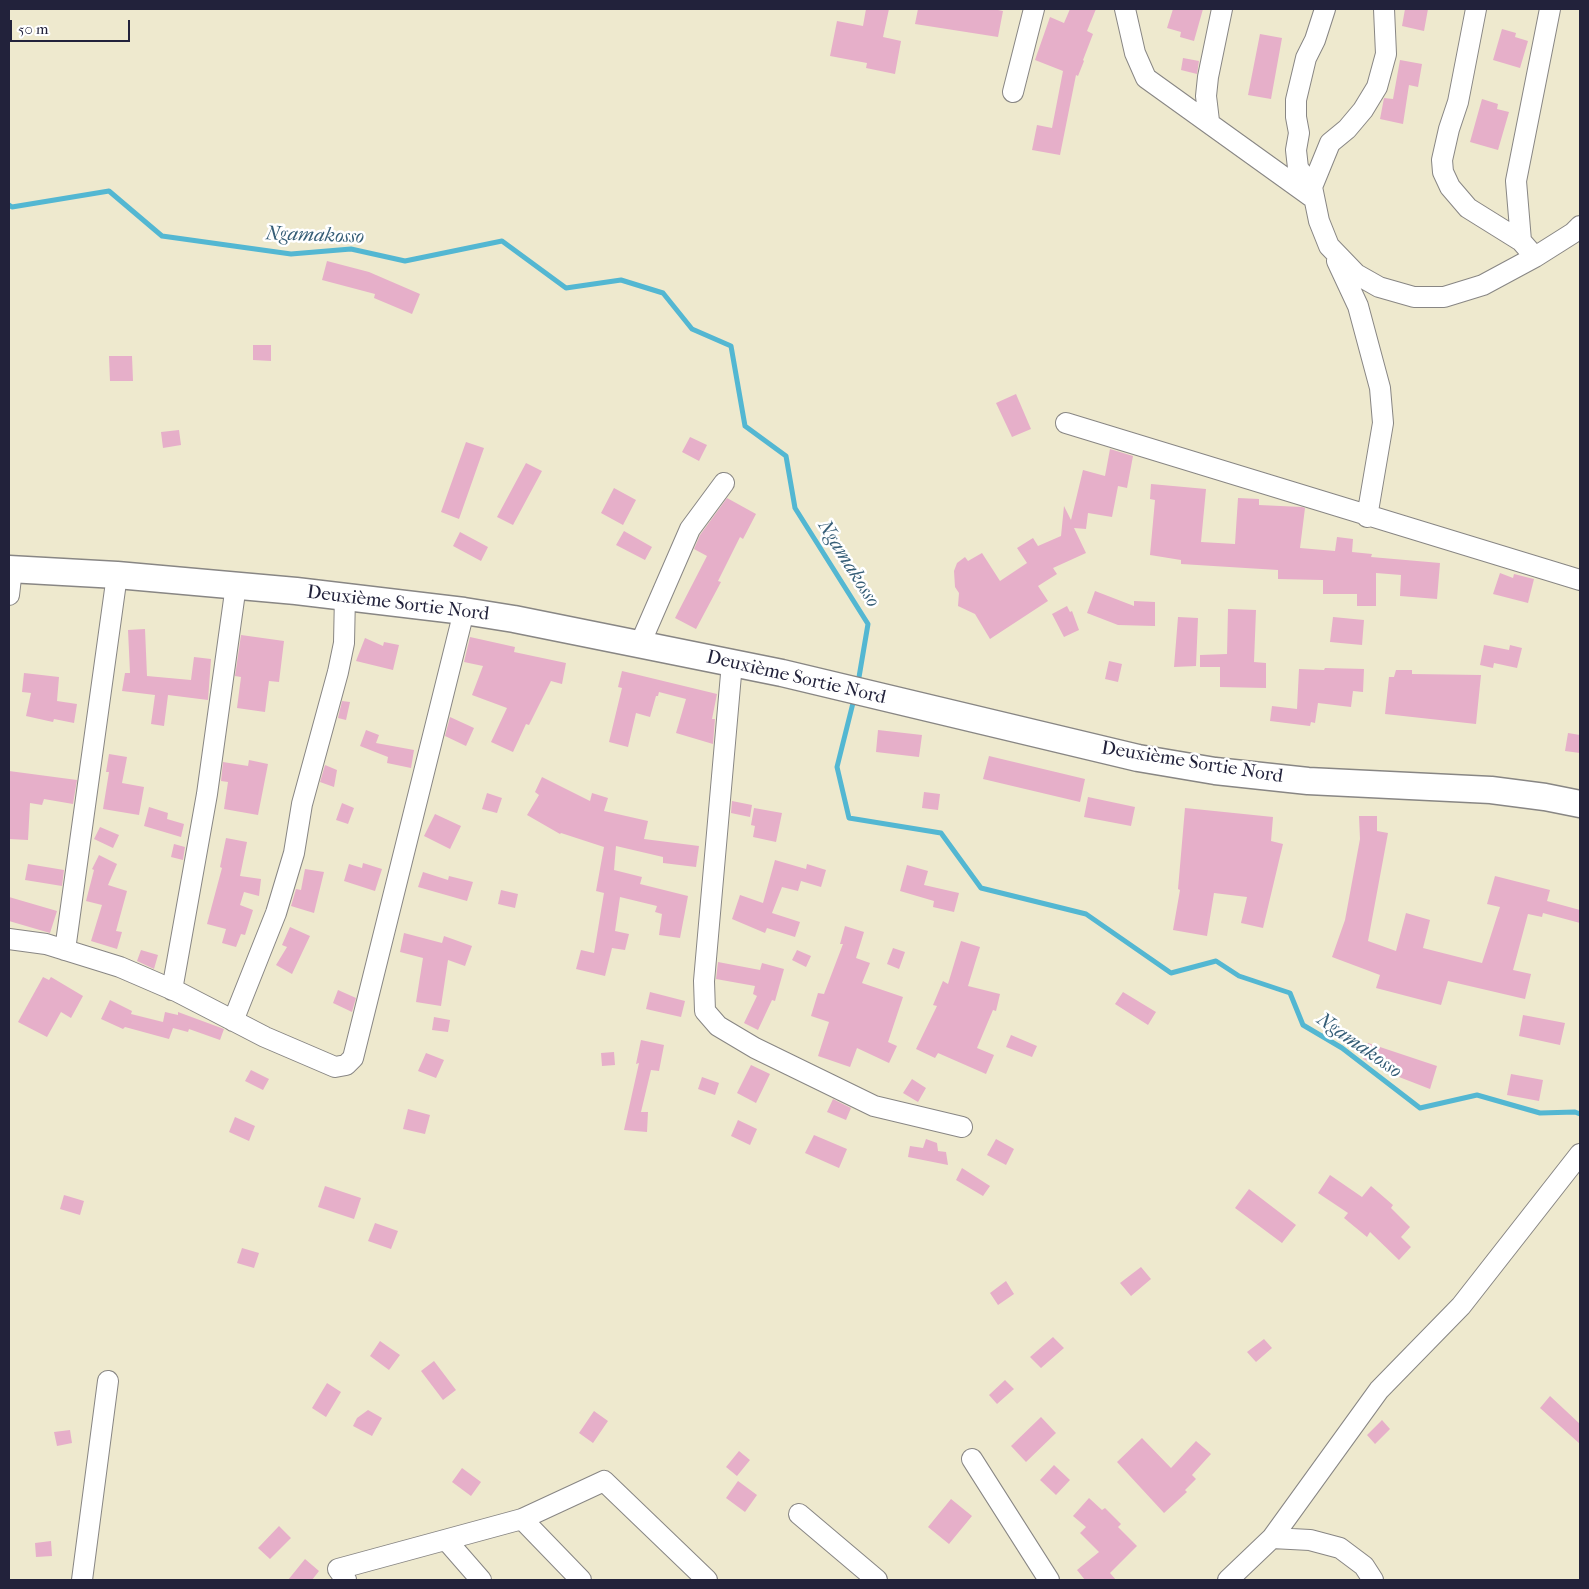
<!DOCTYPE html>
<html>
<head>
<meta charset="utf-8">
<style>
  body { margin:0 }
  #map { position:relative; width:1589px; height:1589px; overflow:hidden; background:#eee9ce; font-family:"IM FELL French Canon",serif }
  canvas { display:block }
  .frame { position:absolute; inset:0; border:10px solid #22223b; pointer-events:none }
  .scale { position:absolute; left:10px; top:20px; width:120px; height:22px; box-sizing:border-box; border:2px solid #22223b; border-top:0; padding-left:6px; font-size:15px; line-height:18px; white-space:nowrap; color:#22223b; -webkit-text-stroke:4px #fff; paint-order:stroke }
</style>
</head>
<body>
<div id="map">
<canvas width="1589" height="1589"></canvas>
<div class="frame"></div>
<div class="scale">50 m</div>
</div>
<script>
const ctx = document.querySelector('canvas').getContext('2d');
ctx.lineJoin = 'round';
function poly(rows) {
  const path = new Path2D();
  for (const r of rows) {
    path.moveTo(r[0], r[1]);
    for (let i = 2; i < r.length; i += 2) path.lineTo(r[i], r[i + 1]);
  }
  return path;
}
function strokePath(path, color, width, dash) {
  ctx.strokeStyle = color;
  ctx.lineWidth = width;
  ctx.lineCap = dash ? 'butt' : 'round';
  ctx.setLineDash(dash || []);
  ctx.stroke(path);
}
function fill(path, color) {
  ctx.fillStyle = color;
  ctx.fill(path, 'evenodd');
}
function label(font, color, halo, rows, align = 'center') {
  ctx.font = font + ' "IM FELL French Canon",serif';
  ctx.lineWidth = 5;
  ctx.setLineDash([]);
  ctx.textBaseline = 'middle';
  ctx.strokeStyle = halo;
  ctx.fillStyle = color;
  for (const [text, x, y, turn = 0] of rows) {
    ctx.save();
    ctx.translate(x, y);
    ctx.rotate((+turn || 0) * Math.PI / 180);
    ctx.textAlign = isNaN(turn) ? turn : align;
    if (halo) ctx.strokeText(text, 0, 0);
    ctx.fillText(text, 0, 0);
    ctx.restore();
  }
}
strokePath(poly([
  [9,205,12,207,109,191,162,236,291,254,351,249,405,261,502,241,566,288,621,280,663,293,692,329,731,346,745,426,786,456,795,508,868,624,858,683],
  [854,699,837,767,849,818,941,833,981,888,1086,914,1171,973,1216,961,1239,976,1290,993,1303,1025,1342,1048,1420,1108,1477,1095,1540,1113,1575,1112,1580,1114]
]), '#53b7d2', 5);
fill(poly([
  [866,9,889,9,883,37,901,41,895,74,866,68,867,63,830,56,837,21,863,26],
  [918,9,993,9,1003,11,998,37,915,24],
  [1070,9,1096,9,1087,31,1093,34,1083,60,1084,61,1078,76,1076,75,1060,155,1032,150,1037,125,1052,128,1063,71,1035,60,1050,17,1064,23],
  [1173,9,1203,9,1194,41,1180,37,1181,32,1167,28],
  [1405,9,1428,9,1424,31,1402,26],
  [1502,29,1516,33,1515,37,1528,41,1520,68,1493,60],
  [1260,34,1282,38,1271,99,1248,95],
  [1183,58,1199,61,1197,74,1181,70],
  [1400,60,1422,64,1418,87,1409,85,1403,124,1380,119,1384,98,1393,99],
  [1482,99,1498,104,1497,109,1509,112,1498,150,1470,142],
  [327,261,369,272,420,294,412,314,374,298,375,294,322,280],
  [253,345,271,345,271,361,253,360],
  [109,356,132,356,133,381,110,381],
  [1016,394,1031,429,1012,437,996,403],
  [179,430,181,445,163,448,161,432],
  [690,437,707,445,699,461,682,452],
  [466,442,484,448,459,519,441,512],
  [1110,449,1133,456,1127,488,1118,486,1112,517,1088,513,1086,529,1074,528,1086,553,1053,568,1057,574,1038,586,1048,601,990,639,975,614,958,606,959,593,955,587,954,571,957,563,965,557,968,561,982,553,1000,581,1027,563,1017,548,1033,538,1038,546,1061,536,1064,506,1071,520,1083,470,1105,476],
  [526,463,542,471,513,525,497,517],
  [1151,484,1206,489,1201,542,1235,544,1238,498,1259,499,1259,505,1302,507,1305,508,1300,548,1335,551,1337,537,1353,539,1352,552,1372,554,1371,557,1440,563,1437,599,1400,596,1401,575,1376,573,1376,606,1357,606,1357,594,1323,594,1323,580,1278,579,1278,570,1181,564,1181,560,1150,555,1155,500,1150,499],
  [614,488,636,500,623,525,601,513],
  [727,498,756,514,743,539,740,537,718,581,721,582,696,629,675,618,707,556,694,549,700,535],
  [624,531,652,547,645,560,616,545],
  [460,532,488,547,481,561,453,546],
  [1500,573,1513,578,1514,574,1534,579,1528,603,1493,594],
  [1095,591,1134,606,1134,601,1155,602,1155,626,1118,625,1087,613],
  [1067,606,1070,612,1072,611,1079,630,1064,637,1052,614],
  [1228,609,1256,610,1254,662,1266,663,1266,688,1220,687,1220,667,1200,667,1200,655,1227,654],
  [1178,617,1198,618,1196,666,1174,667],
  [1333,617,1364,620,1362,645,1330,642],
  [145,629,147,676,191,680,194,657,211,659,208,700,168,695,164,726,151,724,155,695,122,691,125,673,130,673,128,630],
  [241,635,284,641,279,682,269,681,265,712,237,708,241,677,235,676],
  [470,637,515,647,514,652,566,663,562,684,551,681,529,725,526,724,513,752,491,742,507,708,472,695,483,666,464,662],
  [365,638,383,646,384,642,399,645,393,670,356,661],
  [1484,645,1509,650,1510,645,1522,648,1517,668,1494,663,1493,668,1480,665],
  [1109,661,1122,664,1118,682,1105,679],
  [1325,668,1364,669,1363,692,1353,691,1351,707,1318,703,1315,723,1311,722,1310,726,1270,721,1272,706,1297,709,1299,669,1324,670],
  [1396,670,1412,670,1412,674,1481,675,1476,724,1385,714,1389,677,1394,677],
  [622,671,717,694,712,719,715,719,713,744,676,733,686,699,659,692,658,696,656,696,650,717,636,713,628,747,609,742,622,688,618,687],
  [24,673,59,677,57,701,77,704,74,723,54,719,53,722,26,716,31,693,22,692],
  [342,701,350,702,346,720,338,718],
  [450,717,474,728,466,746,445,736],
  [366,730,379,735,376,743,414,750,411,768,387,763,388,757,360,746],
  [878,730,922,735,919,757,876,752],
  [1568,733,1580,735,1580,753,1565,751],
  [109,754,127,757,122,783,144,787,139,815,103,809,109,772,106,772],
  [989,756,1085,779,1080,802,983,779],
  [249,760,268,764,258,815,224,809,228,782,221,781,223,762,248,766],
  [325,765,337,770,334,787,320,782],
  [9,771,77,780,73,804,44,799,42,805,30,803,28,840,9,839],
  [542,777,590,801,592,793,608,798,604,811,648,821,644,839,699,846,696,867,663,863,663,857,616,846,614,870,642,877,640,884,688,896,680,938,659,935,662,914,655,912,657,906,620,897,615,931,629,934,625,950,612,948,605,976,576,969,581,950,594,953,604,893,596,891,604,847,561,833,560,834,527,815,539,795,535,792],
  [924,792,940,794,938,810,922,808],
  [487,793,502,798,497,813,482,809],
  [1088,797,1135,807,1131,826,1084,817],
  [732,801,752,805,750,817,731,813],
  [342,803,354,808,348,824,336,820],
  [149,807,168,813,167,819,184,824,181,837,144,826],
  [754,808,782,813,776,842,753,837,755,826,751,825],
  [1185,808,1273,817,1271,841,1283,844,1263,928,1241,923,1247,897,1214,893,1207,936,1173,930,1180,890,1178,889],
  [435,814,461,826,450,849,424,836],
  [1359,816,1377,816,1377,831,1388,833,1368,941,1396,951,1406,913,1430,920,1423,948,1482,963,1500,907,1487,904,1495,876,1550,890,1547,901,1580,910,1580,923,1543,913,1542,917,1528,914,1513,970,1531,974,1525,999,1448,981,1441,1005,1376,988,1380,975,1332,957,1345,920,1360,839],
  [100,827,119,835,113,848,94,839],
  [226,838,247,842,240,876,261,879,259,896,244,892,240,905,253,910,245,935,241,934,236,947,222,943,226,929,207,924,222,868,220,867],
  [174,844,185,847,183,860,171,857],
  [99,855,117,864,108,885,127,891,116,931,122,932,117,949,91,941,102,905,86,901,94,870,92,869],
  [775,860,806,869,807,864,826,870,821,887,801,881,798,891,782,887,772,913,800,922,795,937,767,928,765,933,732,919,740,895,763,903],
  [363,863,382,869,375,891,344,881,349,864,362,868],
  [28,864,64,870,62,886,25,880],
  [907,865,928,871,924,885,959,893,954,912,933,907,934,901,900,891],
  [305,869,324,872,314,913,291,906,296,889,301,890],
  [423,872,448,880,449,876,473,882,467,901,418,887],
  [501,890,518,894,515,908,498,904],
  [9,897,57,911,50,933,9,921],
  [845,926,864,932,856,958,870,963,862,983,903,997,888,1042,897,1046,889,1063,857,1048,850,1067,818,1056,829,1022,811,1016,818,993,824,994,843,944,840,944],
  [290,927,310,936,292,974,276,965,287,947,282,945],
  [404,933,442,943,444,936,472,946,465,966,448,960,441,1006,416,1002,423,958,400,952],
  [961,941,980,947,968,986,1000,994,996,1011,993,1010,977,1048,994,1055,986,1074,938,1053,935,1058,916,1049,937,1006,933,1005,943,981,948,984],
  [893,948,905,952,899,969,887,964],
  [141,950,158,955,154,969,137,961],
  [797,950,811,956,806,967,792,960],
  [718,962,760,970,762,963,784,969,775,1001,772,1000,758,1030,744,1023,757,996,753,994,755,986,716,979],
  [43,977,49,980,51,977,83,996,71,1018,61,1012,47,1037,18,1022],
  [338,990,356,998,352,1012,333,1003],
  [650,992,685,1001,681,1017,646,1009],
  [1123,992,1156,1012,1148,1025,1115,1004],
  [110,1000,132,1011,131,1014,163,1022,165,1012,178,1015,178,1012,224,1029,220,1040,189,1029,188,1032,173,1028,169,1039,125,1027,123,1029,101,1019],
  [1523,1015,1565,1023,1560,1045,1519,1036],
  [434,1017,450,1020,448,1032,432,1030],
  [1011,1035,1037,1046,1032,1057,1006,1047],
  [641,1040,664,1045,659,1071,651,1070,641,1112,648,1112,647,1132,624,1130,639,1063,636,1064],
  [1368,1043,1437,1066,1430,1089,1399,1077,1401,1074,1363,1059],
  [614,1052,615,1065,602,1066,601,1053],
  [426,1053,444,1060,436,1078,418,1071],
  [751,1065,770,1074,756,1103,737,1093],
  [251,1070,269,1079,263,1090,245,1081],
  [1511,1074,1543,1080,1539,1101,1507,1095],
  [702,1077,719,1083,715,1095,698,1089],
  [912,1079,926,1088,918,1102,903,1093],
  [833,1099,851,1108,846,1120,827,1112],
  [408,1109,430,1115,425,1134,403,1129],
  [235,1117,255,1126,249,1141,229,1132],
  [738,1120,757,1129,750,1145,731,1136],
  [814,1135,847,1149,839,1168,805,1153],
  [926,1139,937,1143,938,1151,946,1152,948,1165,908,1157,910,1146,923,1148],
  [996,1139,1014,1149,1006,1165,987,1155],
  [962,1168,990,1186,983,1196,956,1180],
  [1330,1175,1362,1197,1371,1186,1393,1205,1391,1208,1410,1227,1401,1237,1411,1247,1399,1260,1370,1232,1367,1237,1344,1218,1348,1213,1318,1193],
  [325,1186,361,1198,354,1219,318,1207],
  [1249,1189,1296,1225,1282,1243,1235,1208],
  [64,1195,84,1201,80,1215,60,1209],
  [375,1223,398,1231,391,1249,368,1241],
  [242,1248,259,1253,254,1268,237,1263],
  [1141,1267,1151,1279,1131,1296,1120,1283],
  [1006,1281,1014,1294,998,1305,990,1293],
  [1053,1337,1064,1348,1041,1368,1030,1357],
  [1264,1339,1272,1348,1256,1362,1247,1352],
  [380,1341,400,1355,389,1370,370,1356],
  [434,1361,456,1390,443,1400,421,1371],
  [1005,1380,1014,1389,997,1404,989,1395],
  [327,1383,341,1392,326,1417,312,1408],
  [1550,1396,1580,1424,1580,1444,1540,1408],
  [368,1410,382,1418,372,1436,353,1426,357,1418],
  [594,1411,608,1421,593,1443,579,1433],
  [1041,1417,1056,1433,1026,1462,1011,1446],
  [1382,1420,1390,1429,1375,1444,1367,1435],
  [70,1430,72,1443,57,1446,54,1432],
  [1142,1438,1171,1468,1196,1441,1211,1454,1192,1475,1196,1479,1185,1490,1187,1492,1164,1513,1117,1462],
  [739,1451,750,1460,737,1476,726,1467],
  [1054,1465,1070,1480,1056,1495,1040,1480],
  [462,1468,481,1482,471,1496,452,1482],
  [738,1481,757,1495,745,1512,726,1498],
  [1089,1498,1102,1510,1105,1508,1121,1524,1118,1527,1137,1546,1110,1573,1116,1580,1085,1580,1077,1570,1099,1552,1080,1533,1086,1527,1073,1516],
  [951,1499,972,1516,949,1544,928,1527],
  [279,1526,291,1538,270,1559,258,1548],
  [51,1541,52,1556,36,1557,35,1543],
  [305,1559,319,1571,312,1580,288,1580]
]), '#e6afc9');
const minor = poly([
  [1125,9,1135,53,1146,78,1313,198],
  [1384,9,1386,54,1377,87,1363,110,1347,129,1330,143,1312,187,1319,221,1329,246,1356,274,1379,287,1414,297,1444,297,1483,285,1535,257,1573,233,1580,226],
  [1476,9,1458,102,1449,129,1442,160,1443,172,1450,187,1468,208,1521,241,1535,257],
  [1013,92,1034,9],
  [1209,121,1206,96,1208,77,1222,9],
  [1312,187,1298,168,1296,150,1299,133,1296,117,1296,100,1306,58,1315,40,1325,9],
  [1521,241,1516,181,1550,9],
  [1337,261,1358,306,1380,388,1383,423,1367,517],
  [1066,423,1580,580],
  [9,595,12,569],
  [640,644,690,529,724,483],
  [732,663,704,981,705,1011,718,1026,755,1048,874,1106,962,1127],
  [9,939,46,944,120,967,178,992,265,1037,335,1067,346,1065,353,1058,464,611],
  [65,950,117,575],
  [172,990,207,794,236,585],
  [233,1021,276,913,294,853,302,804,338,672,344,643,345,595],
  [972,1459,1049,1580],
  [799,1514,877,1580],
  [522,1519,581,1580],
  [1272,1538,1310,1540,1340,1548,1364,1566,1373,1580],
  [447,1541,481,1580],
  [82,1580,108,1381],
  [346,1580,338,1569,522,1519,604,1481,707,1580],
  [1228,1580,1272,1538,1379,1390,1461,1306,1580,1154]
]);
const major = poly([
  [9,569,117,575,296,591,464,611,514,619,782,673,1138,758,1215,771,1308,781,1491,790,1545,797,1580,804]
]);
strokePath(minor, '#888684', 22);
strokePath(major, '#888684', 29);
strokePath(minor, '#fff', 20);
strokePath(major, '#fff', 26);
label('19px', '#22223b', '#fff', [
  ["Deuxième Sortie Nord",398,604,7],
  ["Deuxième Sortie Nord",796,678,13],
  ["Deuxième Sortie Nord",1192,763,9]
]);
label('italic 20px', '#365e77', '#fff', [
  ["Ngamakosso",315,236,2],
  ["Ngamakosso",848,564,58],
  ["Ngamakosso",1359,1046,35]
]);
</script>
</body>
</html>
